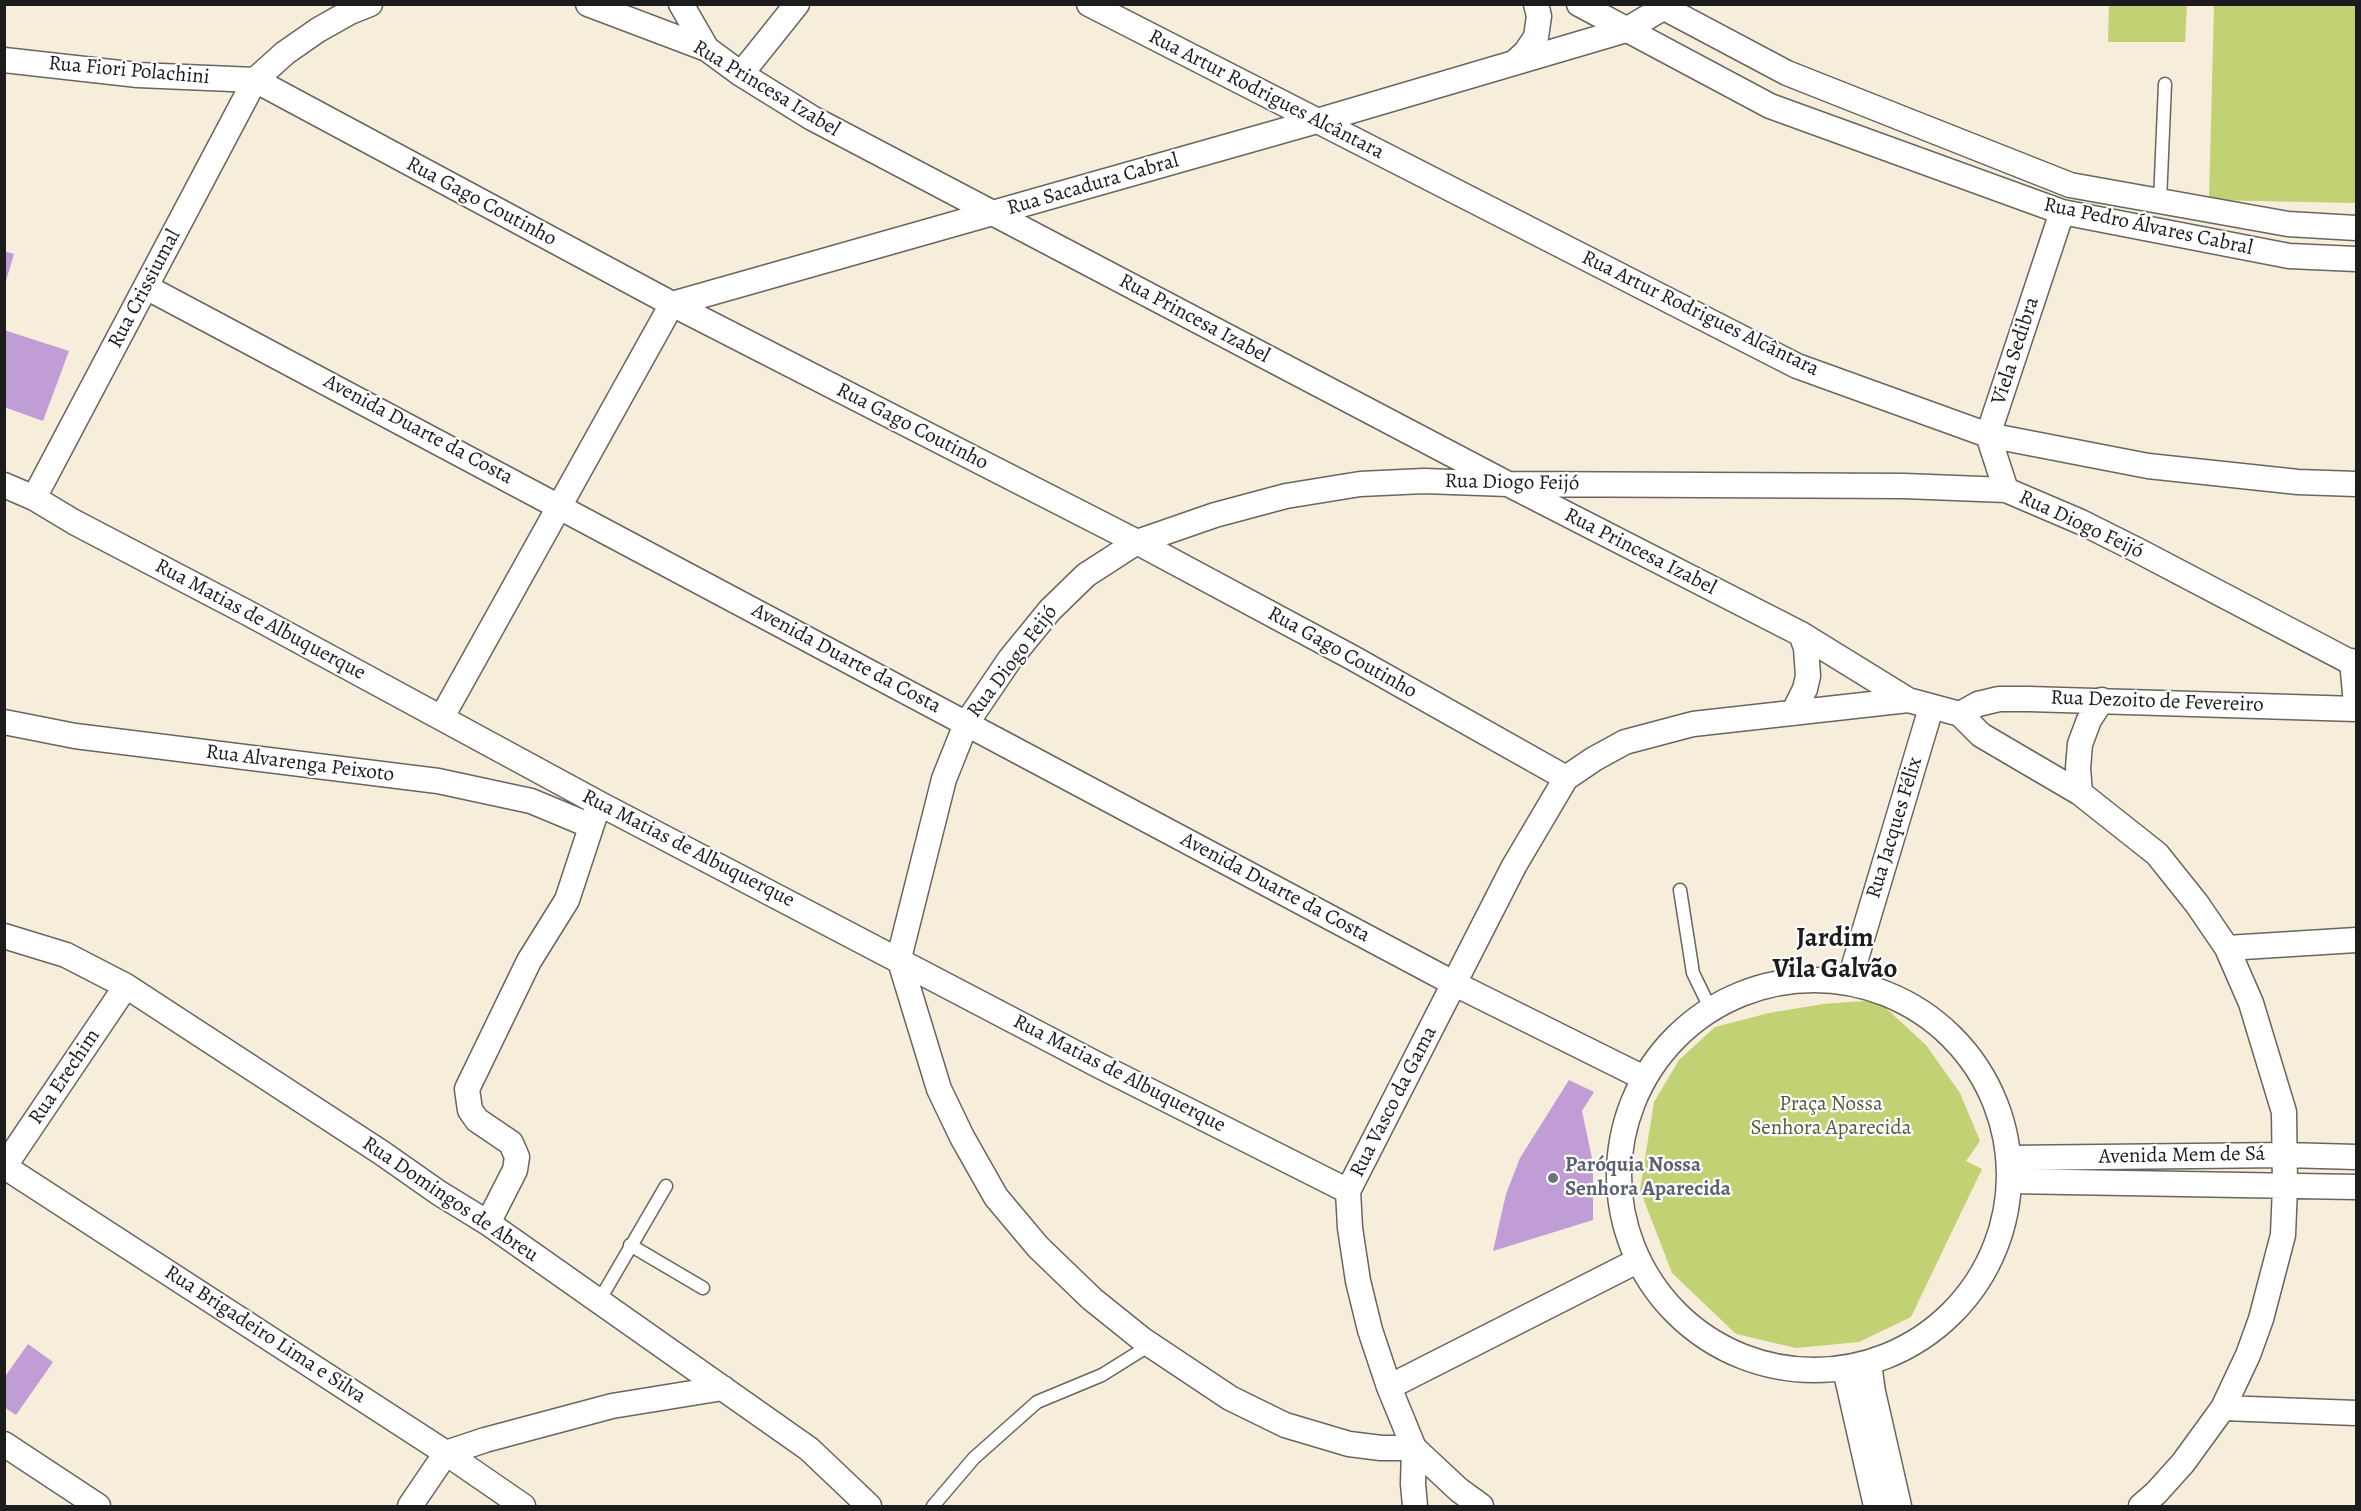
<!DOCTYPE html>
<html>
<head>
<meta charset="utf-8">
<style>
  body { margin:0 }
  #map { position:relative; width:2361px; height:1511px; overflow:hidden; background:#f7eddb; font-family:Alegreya,serif }
  canvas { display:block }
  .frame { position:absolute; inset:0; border:6px solid #1c1c1c; pointer-events:none }
</style>
</head>
<body>
<div id="map">
<canvas width="2361" height="1511"></canvas>
<div class="frame"></div>
</div>
<script>
const ctx = document.querySelector('canvas').getContext('2d');
ctx.lineJoin = 'round';
function fill(path, color) {
  ctx.fillStyle = color;
  ctx.fill(path, 'evenodd');
}
function poly(rows) {
  const path = new Path2D();
  for (const r of rows) {
    if (r.length === 3) {
      path.moveTo(r[0] + r[2], r[1]);
      path.arc(r[0], r[1], r[2], 0, 2 * Math.PI);
      continue;
    }
    path.moveTo(r[0], r[1]);
    for (let i = 2; i < r.length; i += 2) path.lineTo(r[i], r[i + 1]);
  }
  return path;
}
function strokePath(path, color, width, dash) {
  ctx.strokeStyle = color;
  ctx.lineWidth = width;
  ctx.lineCap = dash ? 'butt' : 'round';
  ctx.setLineDash(dash || []);
  ctx.stroke(path);
}
function label(font, color, halo, rows, align = 'center') {
  ctx.font = font + ' Alegreya,serif';
  ctx.lineWidth = 4.5;
  ctx.setLineDash([]);
  ctx.textBaseline = 'middle';
  ctx.strokeStyle = halo;
  ctx.fillStyle = color;
  for (const [text, x, y, turn = 0] of rows) {
    ctx.save();
    ctx.translate(x, y);
    ctx.rotate((+turn || 0) * Math.PI / 180);
    ctx.textAlign = isNaN(turn) ? turn : align;
    if (halo) ctx.strokeText(text, 0, 0);
    ctx.fillText(text, 0, 0);
    ctx.restore();
  }
}
fill(poly([
  [2109,5,2187,5,2185,42,2108,42],
  [2214,5,2356,5,2356,203,2209,200],
  [1877,1000,1926,1045,1960,1093,1980,1141,1966,1161,1982,1169,1911,1317,1859,1342,1796,1348,1736,1334,1672,1273,1640,1190,1654,1102,1679,1060,1715,1027,1769,1013,1823,1004]
]), '#c2d173');
fill(poly([
  [4,251,14,254,5,284,4,284],
  [4,330,69,351,43,421,4,407],
  [1569,1080,1594,1092,1582,1111,1593,1163,1593,1220,1493,1251,1506,1194,1520,1158],
  [28,1344,53,1362,16,1415,4,1407,4,1378]
]), '#c09dd5');
const service = poly([
  [2160,201,2165,84],
  [1680,890,1693,973,1710,1008],
  [630,1245,703,1288],
  [599,1301,666,1186],
  [933,1506,974,1458,1037,1402,1102,1375,1150,1345]
]);
const minor = poly([
  [588,4,707,49,741,74,812,118,1508,484,1801,634,1908,700,1960,714,1981,735,2080,793,2157,854,2197,904,2227,948,2251,1003,2284,1112,2285,1187,2283,1235,2261,1319,2248,1355,2223,1408,2183,1463,2156,1493,2141,1506],
  [681,4,707,49],
  [1089,4,1797,366,1988,435,2148,466,2298,482,2356,484],
  [1579,4,1770,106,2062,212,2289,256,2356,259],
  [1657,4,1787,73,2070,185,2288,224,2356,228],
  [4,60,138,75,255,80,672,304,1137,542,1353,658,1566,778],
  [1514,63,1526,52,1536,37,1539,16,1536,4],
  [741,74,797,4],
  [146,287,1455,984,1644,1078],
  [4,485,34,498,74,522,246,612,600,804,1100,1066,1348,1191],
  [2006,490,1988,435,2062,212],
  [34,498,255,80,285,53,318,30,350,12,370,4],
  [2352,661,2356,704],
  [1793,713,1805,689,1808,676,1806,648,1801,634],
  [1960,714,1978,704,1999,699,2029,699,2356,709],
  [442,717,672,304,1317,121,1626,30,1663,8],
  [4,722,75,736,438,781,531,801,591,826],
  [2080,793,2078,768,2080,744,2089,720,2102,700],
  [4,936,66,955,126,986,382,1153,439,1193,488,1223,809,1449,869,1506],
  [2227,948,2356,940],
  [1814,1175,195],
  [1849,982,1931,708],
  [2008,1158,2285,1155,2356,1157],
  [4,1167,126,986],
  [5,1167,446,1453,523,1506],
  [2009,1181,2356,1187],
  [488,1223,515,1170,517,1157,511,1143,477,1120,470,1110,467,1089,529,961,567,900,596,812],
  [1869,1364,1873,1392,1899,1506],
  [1845,1369,1876,1506],
  [1389,1387,1637,1261],
  [2223,1408,2356,1413],
  [4,1444,98,1506],
  [1414,1448,1381,1448,1349,1444,1285,1425,1230,1398,1143,1340,1092,1299,1038,1247,996,1197,962,1137,939,1089,899,958,944,779,966,724,1010,659,1050,610,1086,575,1137,542,1215,515,1286,496,1360,484,1424,481,1508,484,1904,486,2006,490,2081,522,2139,551,2356,665],
  [1414,1448,1413,1484,1415,1506],
  [410,1506,446,1453,485,1440,612,1406,723,1388],
  [1481,1506,1459,1490,1414,1448,1389,1387,1370,1330,1358,1281,1350,1228,1348,1191,1514,866,1566,778,1594,759,1625,742,1693,724,1908,700]
]);
strokePath(service, '#69655f', 15);
strokePath(minor, '#69655f', 27);
strokePath(service, '#fff', 12);
strokePath(minor, '#fff', 24);
for (const [x, y, r, color] of [
  [1553,1178,6,"#6b7280"]
]) {
  const dot = new Path2D();
  dot.arc(x, y, r, 0, 2 * Math.PI);
  ctx.fillStyle = color;
  ctx.fill(dot);
  strokePath(dot, '#fff', 2);
}
label('21px', '#1c1c1c', '#fff', [
  ["Rua Fiori Polachini",129,71,5],
  ["Rua Princesa Izabel",766,89,31],
  ["Rua Artur Rodrigues Alcântara",1266,95,27],
  ["Rua Sacadura Cabral",1093,185,-16],
  ["Rua Gago Coutinho",481,202,28],
  ["Rua Pedro Álvares Cabral",2148,227,12],
  ["Rua Crissiumal",145,289,-62],
  ["Rua Artur Rodrigues Alcântara",1700,314,26],
  ["Rua Princesa Izabel",1194,319,28],
  ["Viela Sedibra",2016,351,-72],
  ["Rua Gago Coutinho",912,427,27],
  ["Avenida Duarte da Costa",418,430,28],
  ["Rua Diogo Feijó",1512,483,1],
  ["Rua Diogo Feijó",2081,525,25],
  ["Rua Princesa Izabel",1640,552,27],
  ["Rua Matias de Albuquerque",260,620,28],
  ["Rua Gago Coutinho",1342,653,29],
  ["Avenida Duarte da Costa",846,659,28],
  ["Rua Diogo Feijó",1013,662,-53],
  ["Rua Dezoito de Fevereiro",2157,702,2],
  ["Rua Alvarenga Peixoto",300,764,7],
  ["Rua Jacques Félix",1895,828,-73],
  ["Rua Matias de Albuquerque",688,849,27],
  ["Avenida Duarte da Costa",1275,888,28],
  ["Rua Matias de Albuquerque",1119,1074,27],
  ["Rua Erechim",65,1077,-56],
  ["Rua Vasco da Gama",1394,1102,-63],
  ["Avenida Mem de Sá",2182,1156,-1],
  ["Rua Domingos de Abreu",450,1200,34],
  ["Rua Brigadeiro Lima e Silva",265,1335,33]
]);
label('21px', '#565b3a', '#fff', [
  ["Praça Nossa",1831,1105],
  ["Senhora Aparecida",1831,1129]
]);
label('bold 21px', '#5b616d', '#fff', [
  ["Paróquia Nossa",1565,1166],
  ["Senhora Aparecida",1565,1190]
], 'left');
label('bold 27px', '#1c1c1c', '#fff', [
  ["Jardim",1835,939],
  ["Vila Galvão",1835,970]
]);
</script>
</body>
</html>
